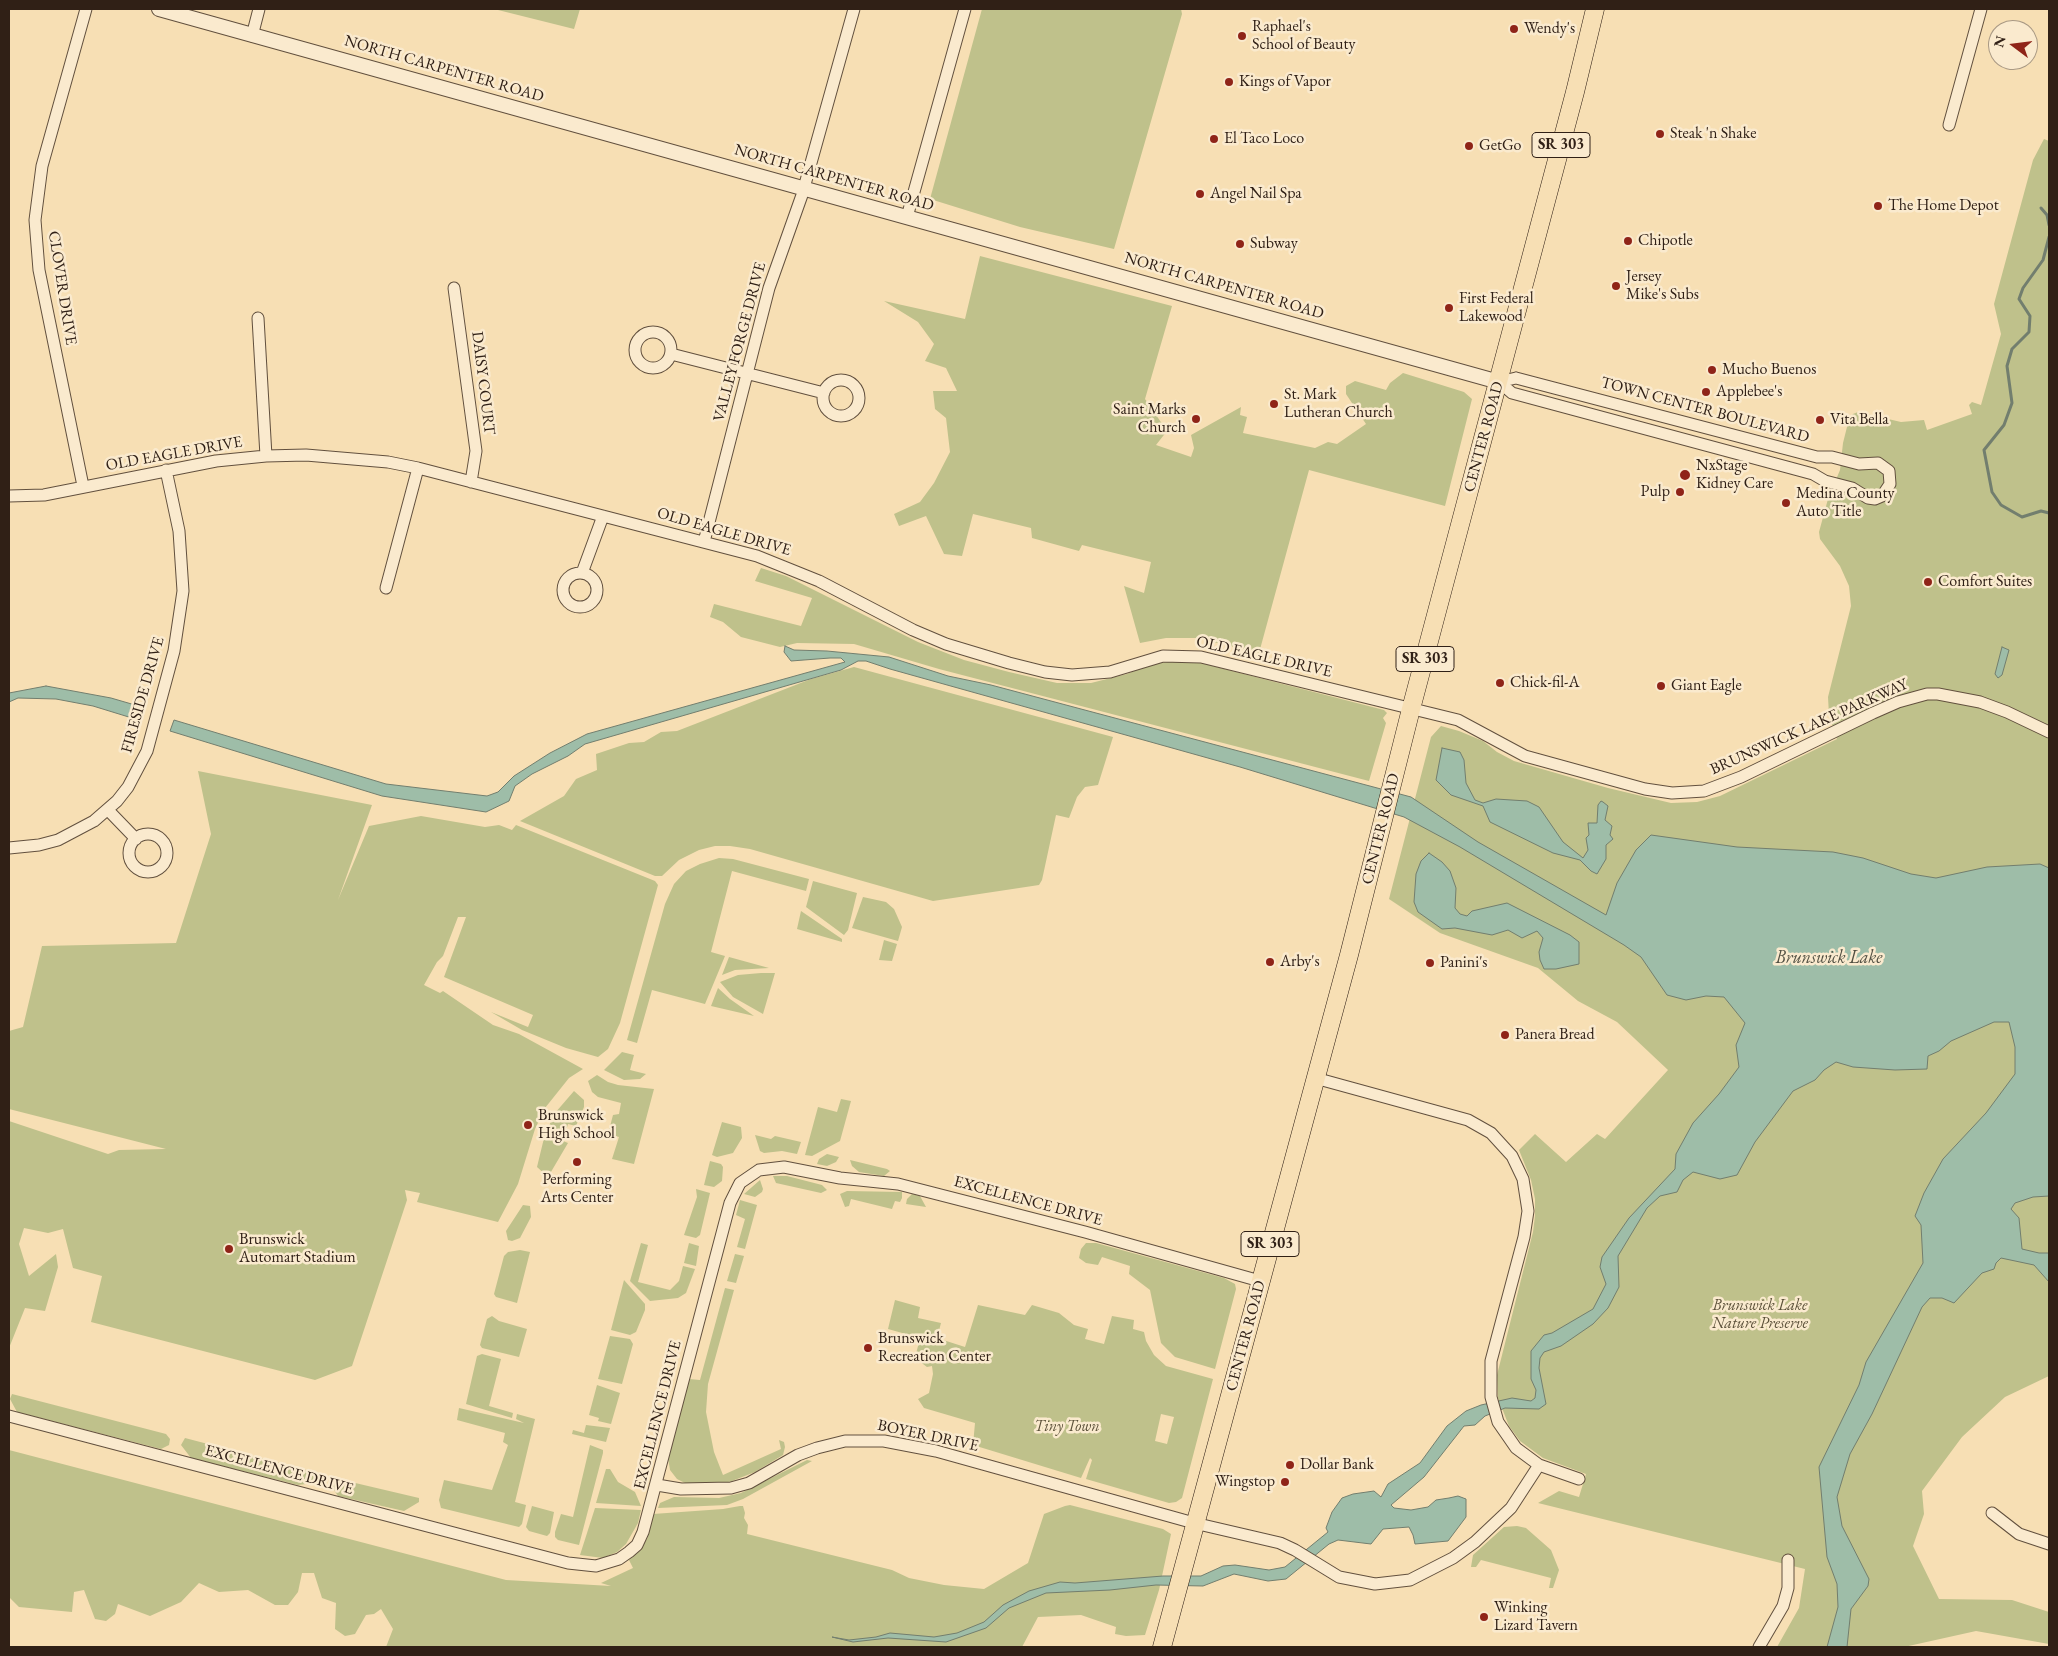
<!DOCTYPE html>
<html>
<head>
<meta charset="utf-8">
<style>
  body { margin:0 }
  #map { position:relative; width:2058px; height:1656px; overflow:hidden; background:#f7dfb4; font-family:"EB Garamond",serif }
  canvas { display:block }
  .frame { position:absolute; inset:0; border:10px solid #302016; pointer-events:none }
  .north { position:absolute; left:1988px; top:20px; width:50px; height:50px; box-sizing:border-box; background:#faeace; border:1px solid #a99984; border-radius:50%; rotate:285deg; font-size:14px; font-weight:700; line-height:20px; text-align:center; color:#302016 }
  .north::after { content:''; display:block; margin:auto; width:18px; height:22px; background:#8f2418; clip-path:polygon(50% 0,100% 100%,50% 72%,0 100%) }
</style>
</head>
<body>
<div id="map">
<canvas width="2058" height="1656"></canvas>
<div class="frame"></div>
<div class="north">N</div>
</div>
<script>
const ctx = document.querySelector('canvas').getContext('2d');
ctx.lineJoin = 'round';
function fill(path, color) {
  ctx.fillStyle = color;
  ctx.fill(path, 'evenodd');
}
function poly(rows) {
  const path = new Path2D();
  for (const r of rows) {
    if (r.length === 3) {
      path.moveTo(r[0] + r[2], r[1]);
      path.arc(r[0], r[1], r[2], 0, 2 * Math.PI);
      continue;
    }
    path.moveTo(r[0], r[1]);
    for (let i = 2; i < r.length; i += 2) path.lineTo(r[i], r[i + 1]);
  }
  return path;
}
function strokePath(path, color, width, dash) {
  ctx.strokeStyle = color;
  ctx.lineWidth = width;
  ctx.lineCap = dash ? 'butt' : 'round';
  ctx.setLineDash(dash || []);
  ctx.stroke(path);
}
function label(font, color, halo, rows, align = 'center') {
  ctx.font = font + ' "EB Garamond",serif';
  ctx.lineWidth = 5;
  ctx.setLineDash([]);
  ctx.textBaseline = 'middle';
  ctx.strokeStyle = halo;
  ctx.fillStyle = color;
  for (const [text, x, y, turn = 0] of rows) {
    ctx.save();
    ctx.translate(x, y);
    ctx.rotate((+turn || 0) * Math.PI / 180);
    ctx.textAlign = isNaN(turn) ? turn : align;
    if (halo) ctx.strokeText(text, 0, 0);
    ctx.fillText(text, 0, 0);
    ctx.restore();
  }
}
fill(poly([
  [494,9,580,9,574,29],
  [982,9,1181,9,1182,14,1114,249,1020,227,930,199],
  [2044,139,2049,141,2049,1376,2005,1397,1962,1437,1922,1491,1924,1514,1913,1546,1939,1599,2012,1600,2049,1612,2049,1644,1976,1631,1904,1647,1777,1647,1799,1608,1805,1569,1538,1503,1559,1491,1579,1497,1586,1474,1543,1458,1520,1441,1509,1426,1498,1398,1497,1375,1533,1232,1535,1216,1535,1199,1531,1180,1519,1150,1535,1134,1566,1162,1597,1134,1605,1139,1668,1070,1617,1022,1578,1001,1538,968,1440,933,1389,899,1431,737,1441,726,1459,731,1483,741,1497,752,1514,761,1608,788,1671,803,1697,802,1720,796,1837,739,1829,715,1828,697,1851,606,1849,586,1840,566,1820,539,1819,532,1828,499,1840,470,1843,443,1849,419,1853,414,1858,412,1901,422,1924,420,1927,430,1972,414,1969,405,1972,402,1981,405,2001,334,1994,304,2033,160],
  [980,256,1172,306,1145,399,1167,431,1156,445,1191,457,1194,448,1191,435,1241,407,1240,415,1247,417,1243,433,1315,448,1328,442,1337,444,1366,424,1346,394,1346,386,1355,381,1386,390,1390,383,1403,373,1464,392,1472,399,1445,506,1309,470,1259,653,1197,638,1166,638,1140,643,1124,586,1144,593,1151,562,1082,545,1079,551,1032,538,1031,528,973,514,962,556,944,554,926,516,899,526,894,514,920,502,934,483,950,452,946,418,935,409,933,391,957,391,946,368,925,361,934,344,918,322,884,301,965,319],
  [761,568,786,576,918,642,964,660,1009,672,1057,683,1091,683,1127,674,1150,664,1178,661,1201,663,1384,710,1387,713,1383,718,1386,723,1369,781,939,669,854,644,797,643,780,647,741,637,723,622,710,617,714,604,801,626,812,598,755,581],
  [854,667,1113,737,1098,785,1085,787,1077,797,1069,818,1056,815,1042,880,1039,885,933,901,750,849,730,846,715,846,699,850,679,860,662,876,655,876,520,821,564,796,576,779,597,770,596,754,629,743,644,742,661,732,677,731,811,679],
  [198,771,372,805,338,900,369,826,421,816,485,827,499,825,512,830,516,825,655,881,658,885,620,1023,608,1049,598,1057,566,1048,522,1030,491,1012,528,1027,533,1015,444,977,466,917,458,917,443,956,437,962,424,985,440,993,443,991,493,1025,519,1034,583,1069,569,1078,545,1108,535,1129,518,1184,498,1222,417,1202,420,1193,405,1190,407,1200,352,1366,315,1380,91,1322,102,1276,73,1268,63,1229,48,1233,24,1228,19,1244,29,1276,56,1254,58,1267,45,1311,25,1308,9,1348,9,1121,108,1154,119,1150,166,1149,9,1109,9,1031,23,1027,42,946,176,943,211,834],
  [719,858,733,859,809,879,806,891,732,871,711,952,725,956,705,1004,652,990,637,1043,627,1040,665,904,674,884,686,871,700,864],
  [813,881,857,893,848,930,844,935,806,907],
  [863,897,886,902,894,909,902,927,898,941,852,928],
  [801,911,842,939,842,942,797,929],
  [884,940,897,944,892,961,879,960],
  [729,957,769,968,735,970,722,975],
  [761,973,775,973,763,1014,733,997,720,982,738,975],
  [718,988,730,999,754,1016,711,1006],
  [622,1052,634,1055,630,1070,646,1074,640,1079,624,1080,604,1070],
  [597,1075,608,1082,618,1085,654,1089,634,1164,612,1159,619,1137,608,1134,613,1115,619,1114,621,1103,598,1097,592,1092,588,1081],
  [574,1091,584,1100,584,1107,576,1126,568,1124,563,1141,568,1143,548,1177,537,1167,545,1134,555,1113],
  [841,1099,851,1101,840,1141,812,1156,805,1155,818,1107,837,1112],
  [722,1122,741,1127,742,1138,733,1153,717,1157,712,1155],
  [755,1135,771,1139,775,1136,801,1142,797,1154,782,1151,764,1153,760,1151],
  [827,1154,839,1157,836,1162,827,1166,817,1164,819,1159],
  [850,1160,887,1169,890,1171,884,1176,859,1172,852,1166],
  [710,1161,721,1164,723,1167,722,1181,714,1187,704,1185],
  [773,1176,787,1176,822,1185,827,1190,821,1193,776,1183],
  [760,1180,763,1189,762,1192,755,1197,744,1194],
  [696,1189,710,1193,700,1235,696,1238,684,1235,697,1197],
  [847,1191,902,1192,902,1198,900,1202,895,1201,892,1209,851,1199,849,1206,845,1207,840,1194],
  [912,1194,920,1196,926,1207,906,1204,907,1199],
  [740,1200,757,1205,745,1249,737,1247,745,1219,736,1215],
  [523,1205,530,1206,531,1217,520,1238,512,1241,508,1240,506,1231],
  [641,1243,648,1245,638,1282,670,1290,679,1281,683,1266,695,1269,686,1293,678,1298,650,1301,630,1281],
  [689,1243,699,1246,696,1266,684,1263],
  [1086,1243,1096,1243,1224,1278,1235,1284,1236,1289,1215,1369,1175,1357,1161,1343,1150,1290,1129,1274,1130,1266,1102,1257,1098,1265,1086,1263,1079,1258,1081,1249],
  [520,1250,530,1252,517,1303,496,1297,494,1294,504,1256,508,1252],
  [735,1254,744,1256,736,1283,727,1281],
  [624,1280,645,1304,645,1310,636,1332,630,1335,611,1330],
  [725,1288,734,1290,708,1384,706,1412,714,1452,723,1475,781,1449,779,1440,784,1442,785,1447,783,1455,755,1472,732,1481,717,1485,689,1485,677,1479,670,1470,668,1458,689,1379,700,1380],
  [895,1300,920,1307,918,1318,941,1323,937,1338,965,1347,978,1305,1025,1315,1032,1305,1059,1313,1074,1325,1088,1329,1085,1339,1104,1344,1112,1316,1134,1320,1133,1329,1144,1332,1146,1341,1154,1355,1166,1366,1213,1379,1182,1498,1176,1502,1169,1503,1086,1479,1092,1460,1090,1458,1081,1478,973,1445,975,1423,924,1408,918,1399,929,1393,933,1374,932,1366,927,1367,915,1358,920,1338,888,1329],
  [1161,1414,1174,1417,1167,1444,1155,1441],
  [492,1316,499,1321,527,1329,519,1357,482,1348,480,1345,487,1319],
  [610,1336,630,1339,633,1344,622,1384,598,1379],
  [482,1354,501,1359,489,1406,513,1413,512,1418,466,1404,477,1356],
  [597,1385,620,1393,611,1424,598,1421,599,1418,589,1415],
  [12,1394,166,1434,170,1439,169,1445,161,1449,17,1412,10,1399],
  [459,1408,524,1423,516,1419,517,1414,535,1419,515,1502,526,1505,522,1524,519,1527,441,1508,439,1500,444,1480,492,1490,508,1445,503,1442,505,1433,457,1420],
  [586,1425,610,1428,606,1442,572,1434,573,1430,584,1433],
  [185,1438,322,1474,314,1483,298,1485,191,1458,181,1445],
  [590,1445,603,1450,603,1453,579,1545,558,1540,555,1537,555,1532,561,1514,573,1517],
  [9,1450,506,1580,611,1586,601,1583,633,1568,629,1560,647,1539,653,1514,723,1509,740,1506,743,1506,745,1513,744,1518,748,1525,747,1534,892,1570,909,1578,944,1585,984,1589,1028,1563,1044,1514,1065,1506,1070,1505,1163,1529,1171,1534,1159,1590,1145,1635,1126,1636,1115,1634,1116,1627,1081,1615,1038,1617,1022,1647,386,1647,393,1629,381,1609,374,1614,366,1615,355,1634,345,1636,335,1629,336,1603,322,1598,314,1573,302,1573,298,1592,288,1605,275,1605,248,1590,219,1592,199,1583,181,1602,150,1616,118,1604,115,1614,106,1621,95,1619,84,1590,74,1592,72,1612,19,1607,9,1597],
  [807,1460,812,1461,743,1499,727,1505,658,1508,660,1503,674,1497,719,1498,741,1493],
  [606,1469,610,1469,618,1482,635,1492,641,1506,596,1503],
  [334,1478,419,1498,419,1502,404,1511,338,1496,332,1487],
  [532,1506,554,1512,550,1533,547,1536,529,1531,526,1527],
  [595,1508,641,1510,638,1523,626,1544,617,1552,603,1558,580,1555],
  [1517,1526,1526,1528,1551,1550,1559,1570,1553,1588,1549,1588,1551,1578,1481,1560,1476,1567,1471,1567,1473,1555,1504,1527]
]), '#bfc18b');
const water = poly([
  [785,646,794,650,827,651,889,657,948,676,991,685,1411,797,1478,842,1606,915,1617,883,1636,850,1651,835,1737,847,1833,852,1863,858,1911,874,1936,878,1987,867,2040,864,2049,868,2049,1196,2033,1197,2015,1203,2011,1209,2019,1218,2022,1249,2039,1253,2049,1253,2049,1282,2034,1265,2001,1258,1996,1263,1994,1269,1982,1273,1954,1303,1942,1298,1930,1298,1922,1307,1872,1414,1850,1454,1837,1497,1842,1526,1869,1579,1868,1586,1851,1609,1847,1647,1827,1647,1838,1607,1837,1584,1827,1557,1819,1467,1859,1385,1866,1362,1923,1263,1921,1225,1915,1216,1924,1193,1943,1159,1986,1113,2015,1074,2015,1047,2009,1022,1994,1022,1951,1041,1939,1051,1928,1056,1927,1069,1895,1070,1853,1067,1836,1062,1824,1070,1815,1080,1793,1091,1755,1142,1737,1175,1720,1179,1693,1172,1683,1180,1677,1192,1660,1196,1647,1208,1618,1256,1619,1287,1608,1308,1593,1324,1561,1346,1544,1352,1540,1358,1539,1368,1546,1404,1539,1409,1505,1408,1485,1416,1475,1425,1464,1426,1424,1477,1391,1505,1394,1508,1411,1510,1428,1507,1436,1500,1449,1498,1458,1496,1466,1499,1466,1517,1448,1541,1415,1544,1413,1535,1409,1527,1383,1529,1371,1544,1338,1540,1329,1544,1286,1579,1268,1581,1234,1574,1203,1586,1156,1585,1110,1590,1046,1593,1009,1608,986,1628,946,1642,888,1638,853,1642,832,1637,849,1640,876,1637,890,1633,934,1637,957,1633,984,1622,1003,1605,1029,1591,1060,1582,1075,1583,1163,1576,1201,1576,1223,1566,1235,1565,1269,1570,1285,1567,1328,1532,1326,1528,1332,1512,1342,1498,1353,1494,1374,1491,1381,1497,1388,1484,1420,1463,1447,1426,1466,1411,1481,1405,1512,1398,1531,1401,1535,1398,1536,1390,1531,1379,1531,1351,1544,1335,1552,1333,1593,1309,1606,1284,1600,1267,1602,1257,1629,1218,1675,1169,1676,1154,1693,1123,1719,1094,1739,1067,1736,1045,1745,1023,1724,997,1706,996,1686,1000,1667,995,1641,957,1624,945,1460,847,1404,817,1240,767,890,669,866,661,858,661,841,670,585,744,568,756,532,774,515,786,509,801,486,812,382,796,170,731,174,720,386,784,487,796,498,792,514,776,550,753,587,734,845,662,841,658,830,658,791,661,784,652,785,646],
  [2002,647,2009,650,2002,675,1998,678,1995,674,2002,647],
  [46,686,111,698,135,705,132,718,93,706,56,699,18,698,9,702,9,693,46,686],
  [1442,748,1460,752,1464,760,1466,783,1475,800,1483,803,1496,799,1527,801,1539,807,1563,842,1583,858,1588,850,1586,838,1589,835,1588,823,1597,823,1598,805,1601,801,1603,802,1608,806,1605,820,1612,826,1610,835,1613,839,1606,845,1606,859,1597,874,1591,871,1580,860,1553,853,1490,822,1483,806,1451,795,1436,780,1442,748],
  [1429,853,1442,862,1450,871,1456,888,1455,908,1460,914,1467,916,1472,911,1507,903,1570,935,1579,942,1579,964,1556,969,1544,969,1540,960,1539,952,1543,938,1537,931,1522,938,1508,930,1492,935,1455,928,1442,929,1418,912,1414,902,1416,874,1421,861,1429,853]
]);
fill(water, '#9ebda8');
strokePath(water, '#727e6e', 1);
strokePath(poly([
  [2041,208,2047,215,2049,225],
  [2049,237,2043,260,2023,288,2019,299,2030,316,2029,332,2012,349,2007,366,2012,403,2004,425,1984,450,1992,492,2001,505,2022,517,2041,511,2049,513]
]), '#727e6e', 3);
const minor = poly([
  [252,36,259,9],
  [1949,125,1981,9],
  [907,217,965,9],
  [454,288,476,451,471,482],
  [258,318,266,456],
  [653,350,18],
  [671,354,824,393],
  [1516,378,1817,457,1832,457,1859,464,1878,463,1889,471,1890,484,1882,496,1875,499,1868,498,1852,488,1825,481,1813,474,1512,393,1499,382,1516,378],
  [841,398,18],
  [83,486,39,270,35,220,42,166,86,9],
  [9,496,44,495,216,461,266,456,306,455,388,462,418,468,757,556,819,581,913,630,946,644,1009,663,1045,672,1072,675,1110,672,1163,656,1201,657,1458,720,1525,756,1645,789,1672,793,1704,791,1741,777,1873,713,1898,702,1927,694,1938,694,1980,702,2007,712,2049,732],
  [704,542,769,288,802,195,854,9],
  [582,573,603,516],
  [580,590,17],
  [386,588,418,468],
  [108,810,136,839],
  [148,853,19],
  [9,848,39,845,58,840,94,821,117,801,128,787,147,751,174,651,183,591,179,531,166,470],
  [1315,1078,1468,1120,1491,1133,1512,1156,1523,1179,1528,1211,1524,1237,1491,1361,1491,1397,1498,1422,1516,1448,1539,1465,1579,1479],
  [9,1416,568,1563,596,1566,619,1559,629,1552,637,1545,643,1532,730,1203,740,1183,759,1170,784,1167,840,1178,898,1184,1085,1232,1260,1281],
  [657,1485,681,1489,731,1488,749,1483,798,1455,817,1448,845,1441,884,1441,936,1451,1194,1523,1280,1543,1295,1550,1339,1577,1375,1584,1410,1580,1453,1558,1475,1542,1511,1508,1539,1465],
  [1992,1513,2019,1534,2049,1544],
  [1759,1647,1783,1606,1788,1588,1788,1560]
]);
const tertiary = poly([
  [159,9,1499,382]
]);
const primary = poly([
  [1162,1647,1349,955,1411,709,1575,92,1595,9]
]);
strokePath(minor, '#62503e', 13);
strokePath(tertiary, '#62503e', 16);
strokePath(primary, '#302016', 19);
strokePath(minor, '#faeace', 11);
strokePath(tertiary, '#faeace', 14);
strokePath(primary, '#f7dfb4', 18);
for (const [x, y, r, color] of [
  [1514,29,5,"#8f2418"],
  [1242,36,5,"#8f2418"],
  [1229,82,5,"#8f2418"],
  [1660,134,5,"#8f2418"],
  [1214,139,5,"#8f2418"],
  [1469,146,5,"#8f2418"],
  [1200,194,5,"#8f2418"],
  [1878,206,5,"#8f2418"],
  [1628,241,5,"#8f2418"],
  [1240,244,5,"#8f2418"],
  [1616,286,5,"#8f2418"],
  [1449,308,5,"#8f2418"],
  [1712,370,5,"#8f2418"],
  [1706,392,5,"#8f2418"],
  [1274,404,5,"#8f2418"],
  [1196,419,5,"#8f2418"],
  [1820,420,5,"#8f2418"],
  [1685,475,6,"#8f2418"],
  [1680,492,5,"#8f2418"],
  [1786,503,5,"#8f2418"],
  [1928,582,5,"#8f2418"],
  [1500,683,5,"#8f2418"],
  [1661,686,5,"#8f2418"],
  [1270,962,5,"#8f2418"],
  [1430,963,5,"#8f2418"],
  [1505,1035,5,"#8f2418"],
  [528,1125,5,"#8f2418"],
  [577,1162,5,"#8f2418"],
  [229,1249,5,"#8f2418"],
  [868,1348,5,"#8f2418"],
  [1290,1465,5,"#8f2418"],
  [1285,1482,5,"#8f2418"],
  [1484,1617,5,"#8f2418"]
]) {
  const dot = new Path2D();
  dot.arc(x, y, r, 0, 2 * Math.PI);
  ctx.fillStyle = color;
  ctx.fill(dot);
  strokePath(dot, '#faeace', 2);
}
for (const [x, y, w] of [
  [1561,145,58],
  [1425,659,58],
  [1270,1244,58]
]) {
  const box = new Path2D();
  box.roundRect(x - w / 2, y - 12.5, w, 25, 4);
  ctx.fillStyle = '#faeace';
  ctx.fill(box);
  strokePath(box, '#302016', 1);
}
label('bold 15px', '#302016', null, [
  ["SR 303",1561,145],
  ["SR 303",1425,659],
  ["SR 303",1270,1244]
]);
label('16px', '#302016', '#faeace', [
  ["Raphael's",1252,27],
  ["School of Beauty",1252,45],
  ["Wendy's",1524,29],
  ["Kings of Vapor",1239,82],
  ["Steak 'n Shake",1670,134],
  ["El Taco Loco",1224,139],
  ["GetGo",1479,146],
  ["Angel Nail Spa",1210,194],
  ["The Home Depot",1888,206],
  ["Chipotle",1638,241],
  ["Subway",1250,244],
  ["Jersey",1626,277],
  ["Mike's Subs",1626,295],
  ["First Federal",1459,299],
  ["Lakewood",1459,317],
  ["Mucho Buenos",1722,370],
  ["Applebee's",1716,392],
  ["St. Mark",1284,395],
  ["Lutheran Church",1284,413],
  ["Saint Marks",1186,410,"right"],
  ["Church",1186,428,"right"],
  ["Vita Bella",1830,420],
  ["NxStage",1696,466],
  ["Kidney Care",1696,484],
  ["Pulp",1670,492,"right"],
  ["Medina County",1796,494],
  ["Auto Title",1796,512],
  ["Comfort Suites",1938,582],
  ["Chick-fil-A",1510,683],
  ["Giant Eagle",1671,686],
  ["Arby's",1280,962],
  ["Panini's",1440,963],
  ["Panera Bread",1515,1035],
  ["Brunswick",538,1116],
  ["High School",538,1134],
  ["Performing",577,1180,"center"],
  ["Arts Center",577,1198,"center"],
  ["Brunswick",239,1240],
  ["Automart Stadium",239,1258],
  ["Brunswick",878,1339],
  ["Recreation Center",878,1357],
  ["Dollar Bank",1300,1465],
  ["Wingstop",1275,1482,"right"],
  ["Winking",1494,1608],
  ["Lizard Tavern",1494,1626]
], 'left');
label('16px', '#302016', '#faeace', [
  ["NORTH CARPENTER ROAD",444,69,16],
  ["NORTH CARPENTER ROAD",834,178,16],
  ["NORTH CARPENTER ROAD",1224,286,16],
  ["CLOVER DRIVE",62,288,81],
  ["VALLEY FORGE DRIVE",740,342,-75],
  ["DAISY COURT",483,383,83],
  ["TOWN CENTER BOULEVARD",1705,410,15],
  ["CENTER ROAD",1484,437,-75],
  ["OLD EAGLE DRIVE",174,454,-10],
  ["OLD EAGLE DRIVE",724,532,16],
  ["OLD EAGLE DRIVE",1264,657,13],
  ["FIRESIDE DRIVE",143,695,-74],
  ["BRUNSWICK LAKE PARKWAY",1809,727,-24],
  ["CENTER ROAD",1381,829,-76],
  ["EXCELLENCE DRIVE",1028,1201,15],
  ["CENTER ROAD",1246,1336,-75],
  ["EXCELLENCE DRIVE",658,1415,-76],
  ["BOYER DRIVE",928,1436,12],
  ["EXCELLENCE DRIVE",279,1470,15]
]);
label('italic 16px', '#5b5039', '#faeace', [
  ["Brunswick Lake",1760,1306],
  ["Nature Preserve",1760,1324],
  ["Tiny Town",1067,1427]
]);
label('italic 18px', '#514f42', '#faeace', [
  ["Brunswick Lake",1829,958]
]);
</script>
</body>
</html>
